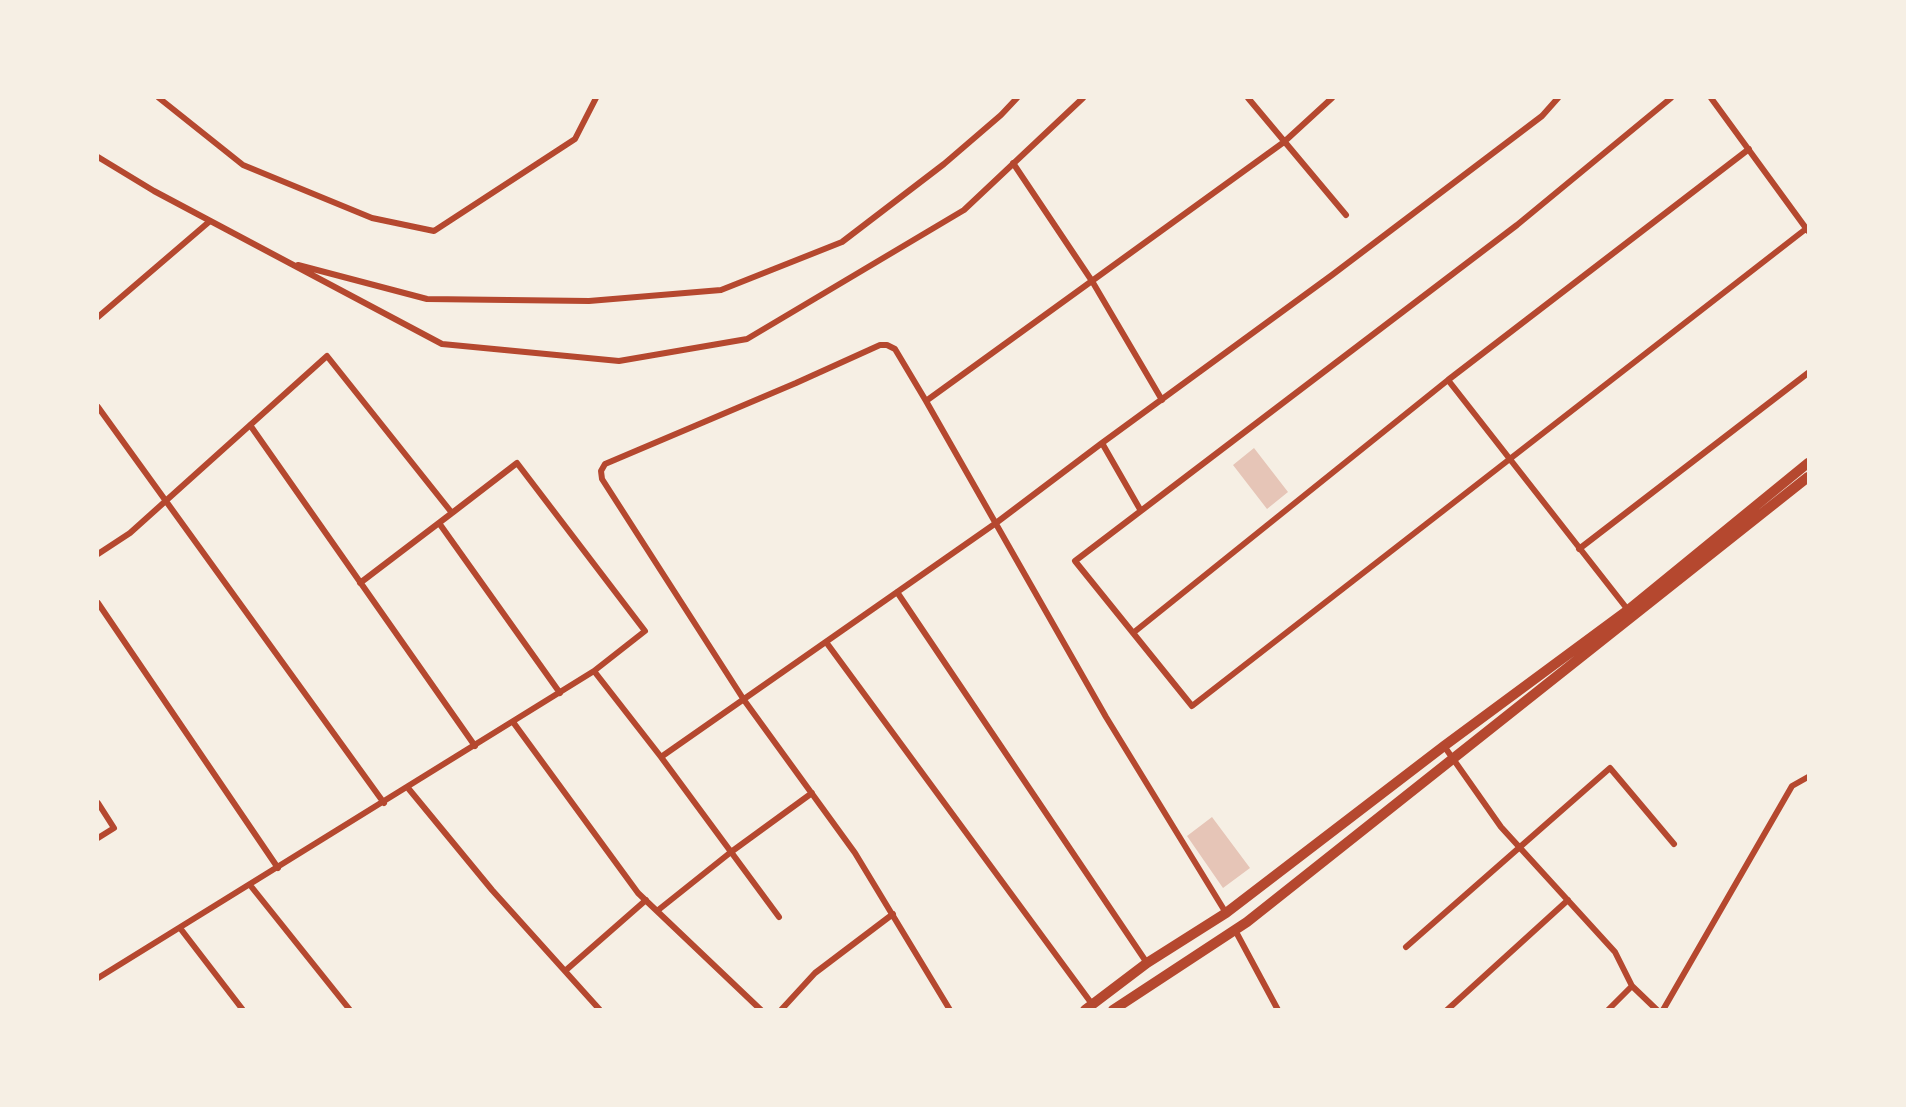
<!DOCTYPE html>
<html>
<head>
<meta charset="utf-8">
<style>
  body { margin:0 }
  #map { position:relative; width:1906px; height:1107px; overflow:hidden; background:#f6efe4; font-family:Quicksand,sans-serif }
  canvas { display:block }
  .frame { position:absolute; inset:0; border:99px solid #f6efe4; pointer-events:none }
</style>
</head>
<body>
<div id="map">
<canvas width="1906" height="1107"></canvas>
<div class="frame"></div>
</div>
<script>
const ctx = document.querySelector('canvas').getContext('2d');
ctx.lineJoin = 'round';
function fill(path, color) {
  ctx.fillStyle = color;
  ctx.fill(path, 'evenodd');
}
function poly(rows) {
  const path = new Path2D();
  for (const r of rows) {
    path.moveTo(r[0], r[1]);
    for (let i = 2; i < r.length; i += 2) path.lineTo(r[i], r[i + 1]);
  }
  return path;
}
function strokePath(path, color, width, dash) {
  ctx.strokeStyle = color;
  ctx.lineWidth = width;
  ctx.lineCap = dash ? 'butt' : 'round';
  ctx.setLineDash(dash || []);
  ctx.stroke(path);
}
fill(poly([
  [1254,448,1288,492,1267,509,1233,465],
  [1212,817,1250,868,1223,888,1187,836]
]), '#e6c5b7');
strokePath(poly([
  [159,98,243,165,372,218,434,231,575,139,596,98],
  [1248,98,1346,215],
  [1671,98,1517,225,1075,561,1192,706,1807,228],
  [1711,98,1808,231],
  [98,157,154,191,442,344,619,361,747,339,964,210,1083,98],
  [1013,163,1092,281,1162,400],
  [298,265,427,299,589,301,721,290,842,242,944,164,1001,115,1017,98],
  [98,317,210,221],
  [1448,380,1628,610],
  [926,401,895,349,887,345,880,345,796,383,605,464,601,471,602,479,744,700,855,853,950,1010],
  [98,407,384,803],
  [250,425,475,746],
  [1141,511,1102,443,1332,275,1542,116,1558,98],
  [439,523,560,693],
  [1579,549,1808,373],
  [98,554,130,533,327,356,452,513,517,463,645,631,594,671],
  [360,583,452,513],
  [897,592,1147,963],
  [98,603,278,868],
  [1133,633,1448,380,1749,149],
  [826,642,1092,1004],
  [513,722,638,893,761,1010],
  [1444,746,1501,827,1615,952,1632,986],
  [661,757,779,917],
  [408,788,492,890,600,1010],
  [98,803,114,828,98,838],
  [250,885,350,1010],
  [657,911,731,852,812,793],
  [1226,913,1106,717,926,401,1284,142,1332,98],
  [180,928,243,1010],
  [1235,930,1278,1010],
  [1406,947,1610,768,1674,844],
  [565,971,646,900],
  [98,978,594,671,661,757,996,523,1102,443],
  [781,1010,815,973,893,914],
  [1447,1010,1568,900],
  [1608,1010,1632,986,1657,1010],
  [1663,1010,1792,786,1808,777]
]), '#b5482f', 6);
strokePath(poly([
  [1085,1010,1147,963,1226,913,1444,746,1628,610,1808,463],
  [1113,1010,1247,922,1808,477]
]), '#b5482f', 10);
</script>
</body>
</html>
